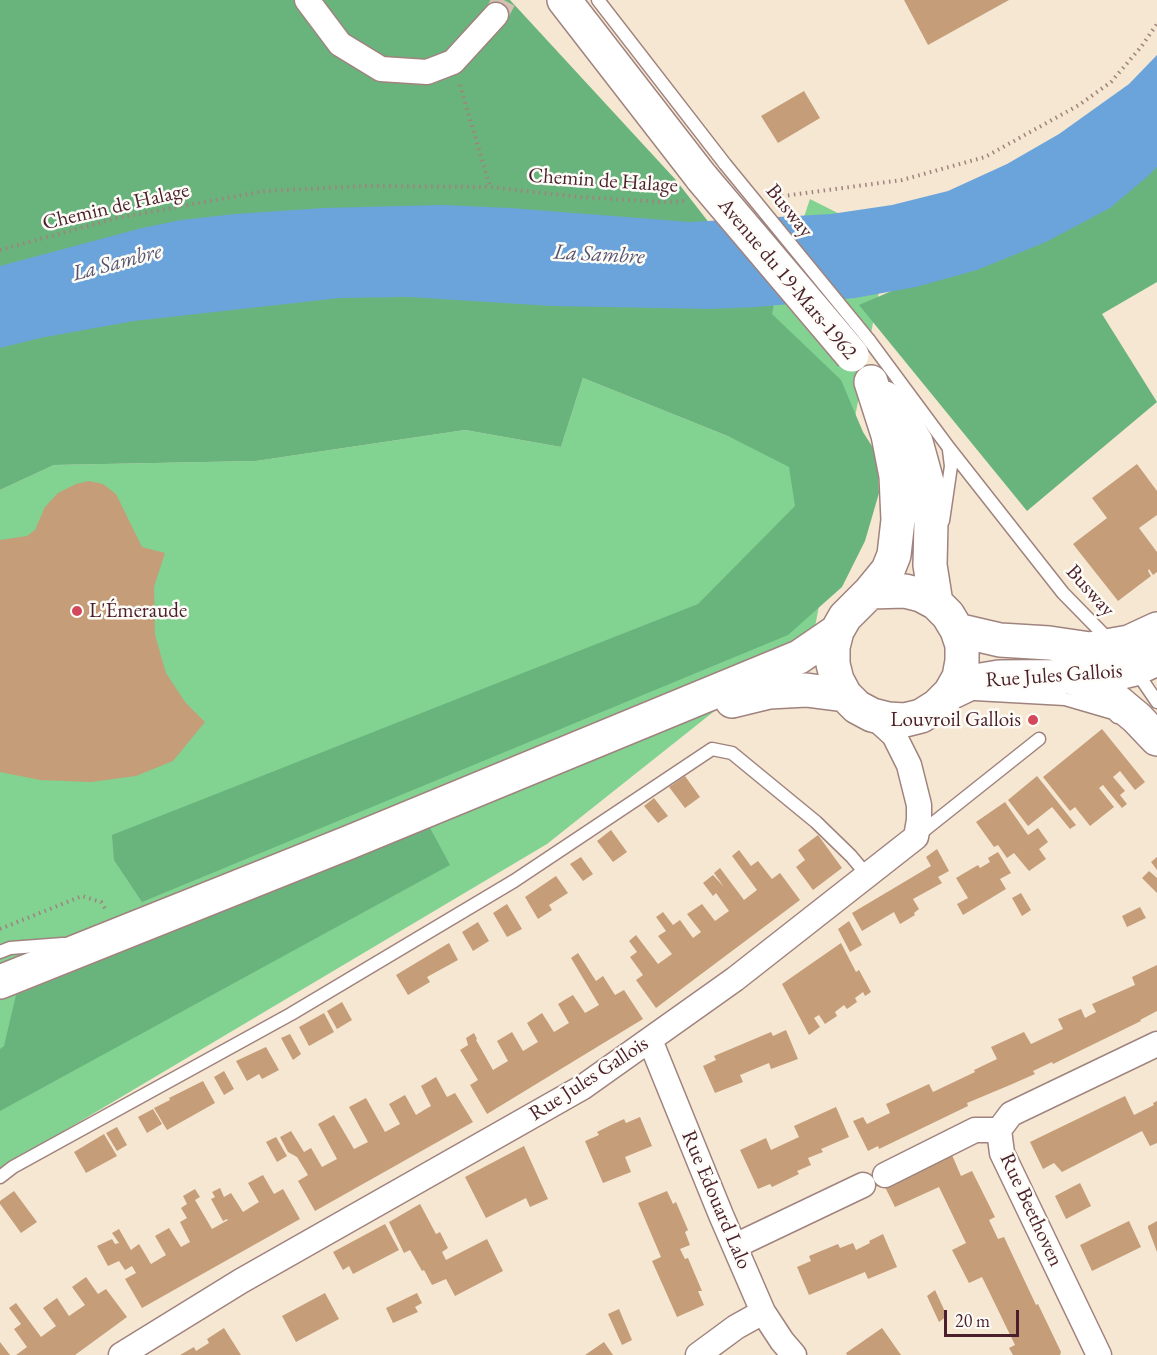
<!DOCTYPE html>
<html>
<head>
<meta charset="utf-8">
<style>
  body { margin:0 }
  #map { position:relative; width:1157px; height:1355px; overflow:hidden; background:#f6e7d2; font-family:"EB Garamond",serif }
  canvas { display:block }
  .scale { position:absolute; left:944px; top:1310px; width:75px; height:27px; box-sizing:border-box; border:3px solid #4a1f2b; border-top:0; padding-left:8px; font-size:18px; line-height:21px; white-space:nowrap; color:#4a1f2b; -webkit-text-stroke:4px #fdfcf7; paint-order:stroke }
</style>
</head>
<body>
<div id="map">
<canvas width="1157" height="1355"></canvas>
<div class="scale">20 m</div>
</div>
<script>
const ctx = document.querySelector('canvas').getContext('2d');
ctx.lineJoin = 'round';
function fill(path, color) {
  ctx.fillStyle = color;
  ctx.fill(path, 'evenodd');
}
function poly(rows) {
  const path = new Path2D();
  for (const r of rows) {
    path.moveTo(r[0], r[1]);
    for (let i = 2; i < r.length; i += 2) path.lineTo(r[i], r[i + 1]);
  }
  return path;
}
function strokePath(path, color, width, dash) {
  ctx.strokeStyle = color;
  ctx.lineWidth = width;
  ctx.lineCap = dash ? 'butt' : 'round';
  ctx.setLineDash(dash || []);
  ctx.stroke(path);
}
function label(font, color, halo, rows, align = 'center') {
  ctx.font = font + ' "EB Garamond",serif';
  ctx.lineWidth = 5;
  ctx.setLineDash([]);
  ctx.textBaseline = 'middle';
  ctx.strokeStyle = halo;
  ctx.fillStyle = color;
  for (const [text, x, y, turn = 0] of rows) {
    ctx.save();
    ctx.translate(x, y);
    ctx.rotate((+turn || 0) * Math.PI / 180);
    ctx.textAlign = isNaN(turn) ? turn : align;
    if (halo) ctx.strokeText(text, 0, 0);
    ctx.fillText(text, 0, 0);
    ctx.restore();
  }
}
fill(poly([
  [810,199,889,239,814,632,547,844,0,1169,0,490,54,465,256,461,465,430,561,447,583,378,730,437]
]), '#82d292');
fill(poly([
  [0,0,510,0,675,179,774,306,772,314,841,380,863,432,877,454,879,493,865,541,842,587,788,635,142,902,114,860,112,835,698,604,795,506,789,467,730,437,583,378,561,447,465,430,256,461,54,465,0,490],
  [1157,139,1157,282,1102,314,1157,402,1027,511,859,305,1094,204],
  [430,828,450,865,0,1111,0,1049,4,1046,16,995]
]), '#69b47c');
fill(poly([
  [1157,55,1157,167,1147,177,1110,208,1046,242,977,270,916,287,855,298,757,307,711,309,552,306,409,297,340,298,134,321,40,338,0,348,0,266,142,228,181,220,235,214,324,208,443,205,510,208,690,222,831,214,892,205,948,191,1007,164,1059,134,1129,84]
]), '#6ba4da');
fill(poly([
  [904,0,1009,0,928,45],
  [804,91,820,118,778,143,761,116],
  [1137,464,1157,491,1157,515,1139,528,1157,552,1157,572,1153,575,1149,569,1148,571,1151,576,1118,601,1073,544,1107,518,1092,498],
  [89,481,103,484,116,494,142,547,165,553,154,587,155,635,166,673,185,702,205,722,173,761,136,776,91,782,40,780,0,772,0,540,27,536,35,530,45,507,58,493,76,484],
  [1102,729,1145,782,1135,790,1120,771,1113,777,1125,791,1120,795,1127,804,1122,808,1103,785,1099,788,1114,807,1090,826,1075,807,1070,811,1043,777],
  [685,776,700,797,685,808,669,787],
  [1037,776,1076,825,1070,829,1052,807,1028,826,1008,800],
  [654,798,668,816,658,823,644,806],
  [1005,802,1028,835,1038,828,1048,842,1039,849,1046,859,1029,871,1014,853,1007,858,998,845,994,847,976,822],
  [611,830,627,852,613,862,597,841],
  [818,835,842,868,813,890,796,867,805,860,798,850],
  [937,849,949,871,938,877,942,883,913,899,919,909,914,913,915,915,900,924,894,912,862,931,852,913,931,866,926,857],
  [739,850,751,866,758,861,772,879,780,873,800,900,656,1008,636,980,643,975,630,957,637,952,629,941,636,935,658,964,672,954,658,936,666,931,656,917,663,912,673,925,680,920,693,938,701,932,687,914,702,904,715,921,729,911,716,893,713,896,703,883,713,875,724,887,714,873,720,868,744,900,757,890,732,856],
  [998,852,1011,873,1000,879,1006,889,963,915,957,904,968,898,956,878,978,865,980,868,990,862,988,858],
  [581,857,593,874,583,881,570,864],
  [1157,857,1157,870,1151,862],
  [1149,871,1157,878,1157,893,1142,878],
  [556,876,568,893,549,905,552,910,538,919,525,897],
  [1021,893,1031,910,1022,916,1012,898],
  [507,904,522,929,507,937,493,913],
  [1140,907,1146,918,1127,927,1122,916],
  [849,921,862,945,850,952,838,929],
  [478,922,489,941,473,951,462,932],
  [449,943,458,960,427,977,430,982,408,995,396,975],
  [841,943,856,972,859,970,871,992,865,996,863,992,855,998,857,1002,847,1009,844,1005,835,1012,837,1016,825,1024,819,1015,814,1018,820,1027,809,1035,782,984],
  [578,953,596,981,603,976,615,995,624,990,643,1019,487,1114,470,1085,478,1080,460,1050,468,1045,466,1038,474,1033,477,1039,476,1040,493,1070,508,1061,497,1041,512,1032,523,1051,538,1042,527,1023,542,1013,554,1032,569,1023,558,1004,566,999,573,995,585,1013,599,1005,571,958],
  [1157,965,1157,1011,1140,1020,1141,1021,1053,1064,1052,1062,1033,1071,1035,1074,1010,1085,967,1103,968,1106,879,1149,878,1146,868,1151,853,1121,863,1117,867,1124,890,1113,886,1104,929,1084,933,1092,975,1072,974,1070,997,1059,991,1047,1024,1032,1031,1044,1063,1029,1058,1019,1081,1009,1085,1018,1096,1012,1092,1004,1135,985,1132,977],
  [342,1002,352,1020,337,1029,327,1011],
  [324,1013,334,1032,309,1046,299,1027],
  [786,1030,798,1059,771,1069,769,1063,740,1075,743,1082,715,1093,703,1066,716,1060,714,1056,771,1032,773,1036],
  [290,1034,301,1054,293,1060,281,1038],
  [266,1047,279,1070,262,1079,259,1074,247,1081,236,1061],
  [224,1071,234,1089,224,1095,214,1077],
  [436,1077,447,1097,455,1093,473,1122,315,1211,298,1181,308,1175,297,1157,288,1152,280,1137,291,1131,304,1152,311,1148,322,1167,337,1159,318,1124,334,1115,354,1149,368,1142,349,1107,366,1098,385,1132,400,1124,389,1104,405,1095,416,1115,424,1110,431,1106,421,1086],
  [203,1081,215,1103,167,1130,154,1108,170,1100,169,1098],
  [1125,1096,1134,1115,1154,1105,1153,1103,1157,1101,1157,1143,1150,1146,1142,1131,1062,1172,1054,1163,1043,1169,1030,1142],
  [836,1107,849,1137,821,1149,823,1152,808,1158,811,1165,797,1171,799,1174,772,1187,770,1184,758,1189,740,1150,766,1138,771,1150,799,1137,794,1126],
  [153,1109,162,1124,147,1133,138,1117],
  [640,1117,652,1146,625,1157,631,1172,603,1183,585,1141,599,1135,597,1132,611,1125,624,1119,626,1123],
  [117,1127,127,1145,117,1151,106,1133],
  [104,1134,117,1156,86,1173,74,1152],
  [276,1137,287,1156,277,1162,266,1142],
  [524,1146,548,1199,530,1207,526,1198,486,1218,465,1177],
  [952,1155,961,1176,972,1171,995,1217,989,1220,998,1239,1004,1237,1036,1305,1038,1304,1061,1352,1060,1355,1013,1355,1009,1348,1015,1345,982,1277,969,1283,952,1250,966,1243,939,1187,895,1207,885,1187],
  [263,1175,274,1194,283,1189,300,1219,142,1308,125,1279,136,1273,132,1266,125,1270,119,1261,108,1266,97,1246,112,1239,115,1244,119,1243,112,1233,119,1229,131,1250,139,1244,151,1264,166,1255,155,1236,169,1228,181,1247,190,1242,180,1222,187,1218,181,1208,187,1204,183,1196,195,1189,200,1197,195,1200,212,1229,228,1220,227,1219,223,1221,211,1199,215,1197,212,1192,220,1188,224,1197,231,1193,243,1212,259,1202,248,1183],
  [1080,1183,1091,1206,1066,1219,1055,1196],
  [14,1191,37,1222,21,1233,0,1204,0,1201],
  [667,1191,673,1204,676,1202,688,1230,685,1232,690,1245,680,1249,685,1259,688,1258,702,1291,698,1291,704,1305,677,1317,652,1261,661,1257,638,1203],
  [420,1204,436,1234,440,1232,448,1248,442,1252,446,1260,487,1239,503,1271,455,1296,446,1279,432,1285,424,1270,422,1271,410,1250,404,1253,389,1222],
  [1129,1221,1141,1247,1092,1271,1080,1245],
  [1157,1221,1157,1252,1148,1228,1148,1226],
  [385,1224,399,1250,353,1274,349,1266,343,1270,333,1252],
  [883,1234,897,1267,868,1279,865,1272,809,1295,797,1267,811,1261,809,1256,838,1244,840,1248,853,1243,856,1250,870,1243,869,1241],
  [86,1277,98,1294,106,1289,127,1317,75,1355,16,1355,27,1347,14,1329,21,1324,9,1308,16,1303,41,1337,56,1326,43,1308,57,1298,69,1316,85,1305,72,1287],
  [935,1290,947,1316,939,1322,927,1296],
  [325,1293,339,1319,296,1342,282,1316],
  [417,1293,422,1303,415,1307,418,1312,393,1323,386,1308],
  [619,1309,632,1340,622,1345,608,1314],
  [224,1328,241,1355,180,1355,194,1347,196,1351,209,1343,207,1339],
  [882,1328,901,1355,847,1355,846,1353],
  [0,1342,10,1355,0,1355],
  [604,1342,613,1355,585,1355]
]), '#c59d79');
strokePath(poly([
  [496,15,504,0]
]), '#d4bfb1', 24, [24, 12]);
const lane = poly([
  [598,0,725,164],
  [869,340,949,448,1063,593,1111,642],
  [943,521,951,466,949,450],
  [1136,671,1157,702],
  [975,694,1065,699,1113,713,1117,717],
  [917,836,1039,739],
  [0,952,10,948,63,944],
  [0,1177,13,1167,291,1014,514,881,712,749,732,753,816,822,851,856,867,875]
]);
const street = poly([
  [307,0,340,44,381,69,427,72,453,62,496,15],
  [650,1040,721,1215,763,1312,782,1341,794,1355],
  [885,1175,975,1130,999,1130],
  [735,1246,863,1185],
  [121,1355,241,1281,583,1087,735,979,916,837,919,820,919,805,909,765,894,735,872,715],
  [698,1355,736,1327,763,1312],
  [1099,1355,1002,1153,999,1130,1011,1114,1157,1044]
]);
const secondary = poly([
  [564,0,702,178],
  [885,398,898,413,916,442,927,482,931,522,930,565,936,603],
  [870,592,905,591,921,595,936,603,948,615,957,630,962,645,962,661,959,677,950,693,937,706,921,716,905,720,888,719,872,715,857,707,845,695,837,680,833,664,833,647,837,631,845,617,870,592,888,570,894,555,898,520,896,476,888,435,871,382],
  [957,630,1000,640,1049,643,1090,649,1129,642,1157,629],
  [1073,678,1101,688,1137,718,1157,739],
  [950,693,975,681,999,677,1106,676,1135,669,1157,659],
  [732,701,769,692,806,690,845,695],
  [0,982,350,842,799,657,837,631]
]);
strokePath(lane, '#a0837e', 15);
strokePath(street, '#a0837e', 27);
strokePath(secondary, '#a0837e', 36);
strokePath(poly([
  [460,85,490,187],
  [776,197,902,180,985,157,1079,105,1111,82,1141,47,1157,24],
  [0,250,117,218,265,191,367,186,490,187,580,197,663,202,685,201],
  [0,929,82,896,101,902,106,910]
]), '#a0837e', 4, [1.5, 4.5]);
strokePath(lane, '#fff', 12);
strokePath(street, '#fff', 24);
strokePath(secondary, '#fff', 33);
const laneBridge = poly([
  [725,164,869,340]
]);
const secondaryBridge = poly([
  [702,178,852,355]
]);
strokePath(laneBridge, '#a0837e', 15, []);
strokePath(secondaryBridge, '#a0837e', 36, []);
strokePath(laneBridge, '#fff', 12);
strokePath(secondaryBridge, '#fff', 33);
for (const [x, y, r, color] of [
  [77,611,6,"#d1495b"],
  [1033,720,6,"#d1495b"]
]) {
  const dot = new Path2D();
  dot.arc(x, y, r, 0, 2 * Math.PI);
  ctx.fillStyle = color;
  ctx.fill(dot);
  strokePath(dot, '#fdfcf7', 2);
}
label('21px', '#4a1f2b', '#fdfcf7', [
  ["Chemin de Halage",603,181,4],
  ["Chemin de Halage",116,207,-13],
  ["Busway",789,211,51],
  ["Avenue du 19-Mars-1962",787,279,50],
  ["Busway",1090,591,48],
  ["Rue Jules Gallois",1054,676,-4],
  ["Rue Jules Gallois",589,1079,-33],
  ["Rue Edouard Lalo",716,1200,67],
  ["Rue Beethoven",1031,1210,65]
]);
label('21px', '#4a1f2b', '#fdfcf7', [
  ["L'Émeraude",89,611],
  ["Louvroil Gallois",1021,720,"right"]
], 'left');
label('italic 22px', '#575471', '#fdfcf7', [
  ["La Sambre",599,255,3],
  ["La Sambre",117,263,-15]
]);
</script>
</body>
</html>
